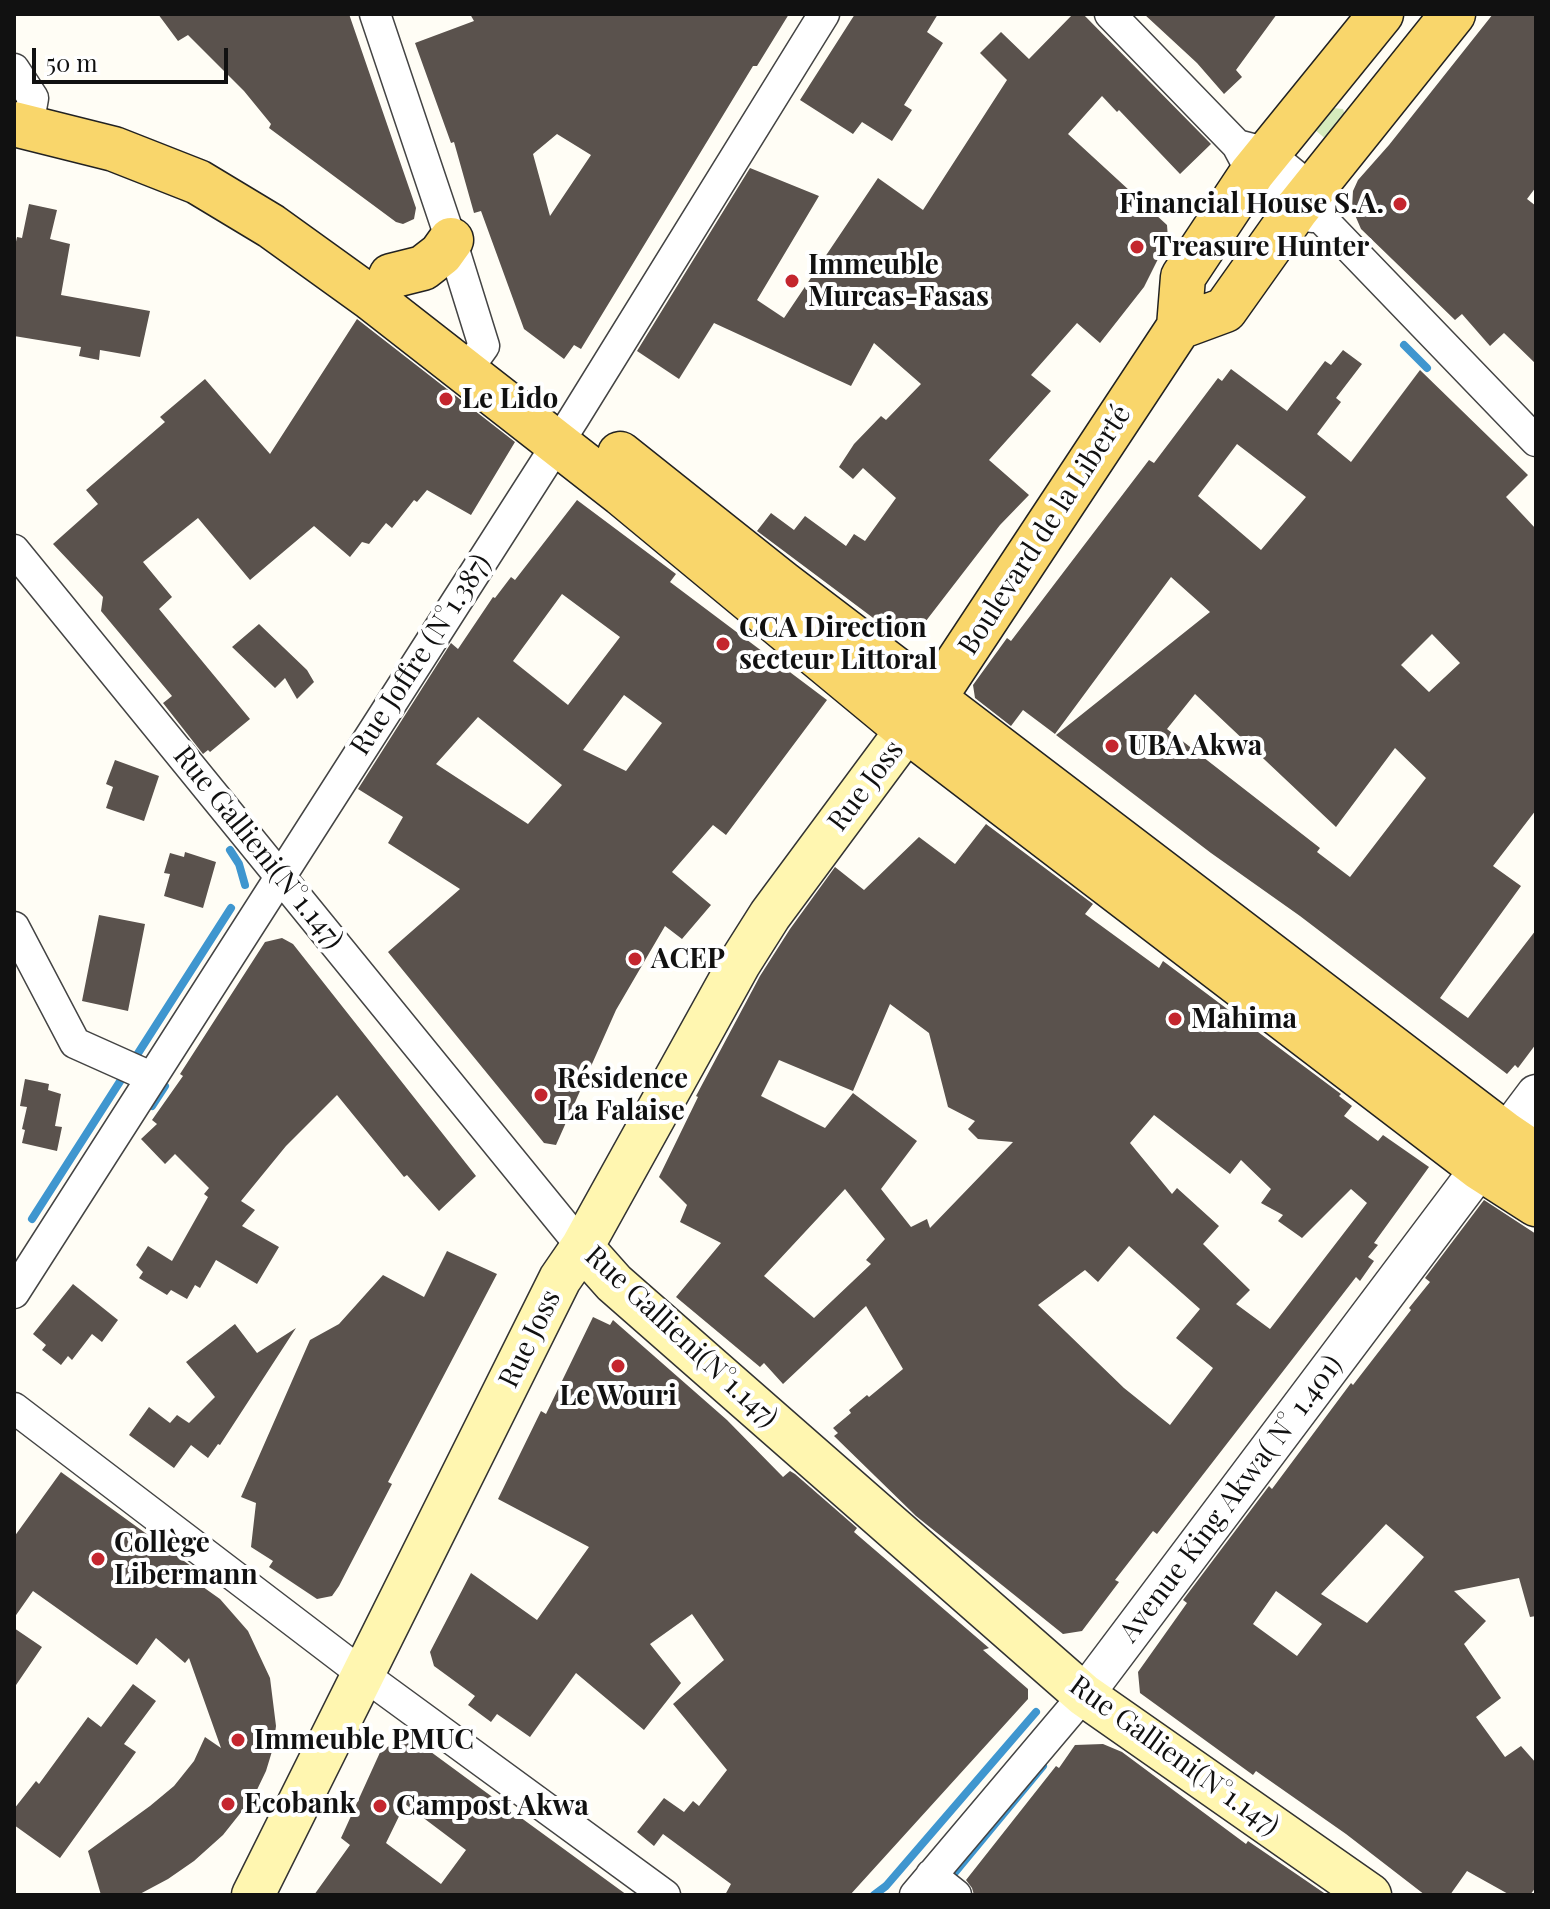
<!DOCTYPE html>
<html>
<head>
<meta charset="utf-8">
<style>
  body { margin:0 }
  #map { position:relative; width:1550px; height:1909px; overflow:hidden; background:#fffdf5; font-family:"Playfair Display",serif }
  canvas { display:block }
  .frame { position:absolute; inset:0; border:16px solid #111; pointer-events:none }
  .scale { position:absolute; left:32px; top:48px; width:196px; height:36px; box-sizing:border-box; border:4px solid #111; border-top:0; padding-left:10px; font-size:24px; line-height:28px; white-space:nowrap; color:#111; -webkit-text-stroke:6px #fff; paint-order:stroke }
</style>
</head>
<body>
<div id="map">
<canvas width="1550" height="1909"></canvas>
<div class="frame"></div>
<div class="scale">50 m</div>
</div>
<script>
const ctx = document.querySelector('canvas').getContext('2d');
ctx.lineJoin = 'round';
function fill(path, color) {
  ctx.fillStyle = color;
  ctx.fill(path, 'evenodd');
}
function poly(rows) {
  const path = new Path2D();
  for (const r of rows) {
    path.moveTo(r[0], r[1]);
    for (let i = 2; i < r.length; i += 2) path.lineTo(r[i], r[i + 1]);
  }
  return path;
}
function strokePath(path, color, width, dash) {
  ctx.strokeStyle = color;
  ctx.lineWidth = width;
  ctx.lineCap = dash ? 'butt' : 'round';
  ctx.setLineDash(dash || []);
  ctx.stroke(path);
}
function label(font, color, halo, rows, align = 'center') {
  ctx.font = font + ' "Playfair Display",serif';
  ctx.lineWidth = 8;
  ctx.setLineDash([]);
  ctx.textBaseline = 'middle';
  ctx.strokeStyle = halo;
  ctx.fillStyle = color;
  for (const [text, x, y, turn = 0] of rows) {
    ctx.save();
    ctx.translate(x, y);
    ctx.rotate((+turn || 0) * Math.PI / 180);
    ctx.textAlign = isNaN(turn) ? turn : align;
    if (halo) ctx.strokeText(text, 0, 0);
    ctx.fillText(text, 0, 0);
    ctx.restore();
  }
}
fill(poly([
  [1333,108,1343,109,1346,118,1328,141,1314,129,1316,126,1319,127]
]), '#d5ebbd');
strokePath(poly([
  [1404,345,1427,368],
  [230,850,239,864,245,885],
  [152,1106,165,1086],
  [32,1219,231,908],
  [947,1882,1043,1766],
  [874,1895,886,1886,1036,1712]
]), '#3f96cf', 8);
fill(poly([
  [158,14,349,14,416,208,414,219,403,224,396,222,269,128,271,124,244,91,188,35,178,41],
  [470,14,789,14,757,66,753,66,581,349,574,345,564,359,524,329,481,211,474,213,454,142,451,143,415,43,474,21],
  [557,134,591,155,550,216,533,154],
  [855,14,938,14,927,32,943,43,904,105,912,110,892,141,862,122,853,134,800,100],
  [1073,14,1083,14,1211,144,1180,174,1119,110,1117,112,1102,96,1068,134,1167,225,1168,239,1144,287,1100,343,1077,323,1031,375,1051,391,989,460,1029,495,1000,525,912,639,900,638,757,531,771,513,794,530,805,516,846,546,854,534,865,541,896,498,863,468,853,479,839,467,854,444,881,416,886,420,921,384,874,343,851,386,714,323,679,379,637,351,750,168,819,196,757,300,784,318,878,178,923,210,1007,80,980,53,1001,32,1029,59],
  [1144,14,1277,14,1236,70,1242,77,1224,94,1197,63],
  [1493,14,1536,14,1536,187,1527,199,1536,206,1536,364,1504,333,1490,346,1462,314,1455,320,1361,229,1352,208,1353,191,1358,180,1389,145],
  [29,204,57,210,50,239,70,244,61,295,150,311,140,357,100,350,99,360,79,356,81,347,14,336,14,251,17,237,22,238],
  [357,319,515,442,471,515,427,490,417,502,414,500,392,528,386,523,369,544,362,542,350,557,314,526,250,580,198,518,143,562,172,597,159,609,250,719,210,752,208,750,203,754,163,703,172,696,101,611,103,597,53,544,98,504,86,490,165,422,160,417,205,379,270,454],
  [1343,350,1362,364,1336,398,1341,402,1317,434,1351,462,1420,370,1528,475,1506,497,1536,529,1536,810,1493,866,1521,886,1440,998,1468,1018,1536,930,1536,1044,1518,1068,1515,1065,1507,1074,1300,916,1211,853,1056,735,1210,612,1171,577,1055,734,1023,710,1011,726,975,698,973,685,1007,638,1011,641,1149,460,1154,463,1218,378,1222,381,1231,369,1287,411,1325,361,1331,365],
  [1237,444,1306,497,1261,550,1198,496],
  [1432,634,1460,663,1429,692,1401,665],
  [1195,694,1336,827,1395,748,1426,778,1350,877,1317,852,1320,848,1167,729],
  [577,500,676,574,670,582,827,700,726,835,713,825,672,872,711,905,682,939,665,926,616,1010,556,1145,544,1143,388,952,460,889,388,843,403,817,358,789,451,643,458,649,493,597,495,598,511,577,515,580],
  [562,594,620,637,568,705,513,661],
  [624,695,662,723,626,771,583,750],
  [478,717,562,785,528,824,436,764],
  [259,624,307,670,314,682,297,699,285,678,275,688,232,647],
  [115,760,159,776,144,821,106,808,113,787,106,784],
  [986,824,1093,904,1085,914,1159,968,1163,961,1341,1094,1339,1096,1352,1106,1344,1116,1378,1141,1383,1135,1429,1167,1374,1243,1378,1245,1368,1257,1374,1261,1360,1281,1356,1277,1157,1534,1153,1531,1115,1580,1119,1582,1082,1631,1063,1634,916,1516,834,1436,838,1433,833,1428,851,1413,849,1410,867,1395,869,1397,903,1369,866,1306,783,1384,764,1363,760,1367,676,1297,721,1243,680,1222,687,1205,659,1177,698,1097,696,1096,760,976,790,929,835,867,864,890,919,837,955,864],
  [890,1004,929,1033,948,1107,975,1121,968,1129,978,1139,1013,1142,930,1228,927,1219,911,1227,881,1189,917,1141,853,1093,825,1128,761,1096,779,1060,853,1091],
  [1154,1115,1230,1174,1241,1160,1271,1189,1261,1203,1283,1215,1278,1221,1302,1238,1351,1189,1367,1203,1270,1329,1236,1304,1250,1290,1203,1244,1219,1226,1177,1188,1172,1194,1130,1143],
  [845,1189,885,1239,866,1260,871,1264,814,1318,764,1276],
  [1129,1246,1200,1309,1176,1338,1213,1368,1170,1425,1124,1388,1038,1305,1085,1270,1098,1282],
  [185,852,216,862,203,908,164,896,170,874,164,873,170,853,184,857],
  [99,915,145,924,128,1011,82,1001],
  [282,938,293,944,476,1176,439,1211,407,1175,404,1177,337,1095,286,1146,241,1201,255,1210,242,1226,279,1247,257,1284,216,1260,200,1288,195,1285,187,1299,171,1290,167,1295,139,1278,143,1272,136,1265,148,1246,172,1261,208,1197,204,1194,209,1188,175,1154,165,1164,141,1139,157,1124,152,1120,183,1076,180,1074,265,942],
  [25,1079,49,1084,48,1090,61,1094,55,1126,62,1127,57,1151,22,1143,25,1130,22,1129,27,1107,20,1106],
  [1484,1200,1536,1234,1536,1616,1530,1617,1519,1578,1454,1591,1486,1621,1464,1644,1501,1698,1476,1717,1505,1757,1521,1746,1536,1763,1536,1887,1530,1895,1510,1895,1467,1871,1450,1895,1425,1895,1346,1834,1256,1771,1253,1775,1140,1693,1138,1672,1187,1603,1183,1600,1269,1486,1272,1489,1351,1383,1353,1385,1411,1310,1409,1308,1430,1282,1425,1278],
  [1386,1524,1424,1557,1367,1623,1321,1594],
  [1276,1591,1322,1624,1297,1656,1253,1624],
  [447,1251,497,1274,388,1482,392,1484,339,1586,332,1596,317,1599,269,1567,273,1561,251,1547,256,1503,241,1497,310,1340,339,1324,383,1275,424,1297],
  [73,1284,118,1320,102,1342,92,1334,72,1360,68,1356,61,1365,42,1350,46,1345,33,1334],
  [593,1317,610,1325,613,1320,727,1420,783,1477,790,1471,795,1474,857,1528,854,1532,989,1648,983,1650,1028,1689,1028,1699,850,1895,725,1895,731,1884,663,1834,654,1846,637,1832,664,1798,684,1812,693,1801,699,1806,727,1770,673,1704,724,1660,692,1614,650,1644,681,1683,644,1730,576,1673,530,1737,497,1714,491,1722,468,1705,475,1696,434,1666,430,1652,471,1573,537,1620,589,1547,498,1499,541,1411,546,1414],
  [235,1324,257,1353,296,1328,220,1445,218,1444,208,1458,191,1445,174,1468,129,1435,149,1407,170,1423,177,1415,189,1423,215,1397,186,1362],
  [61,1472,202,1574,196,1582,220,1599,248,1631,270,1678,276,1726,273,1748,266,1771,254,1796,223,1835,194,1861,168,1879,138,1895,101,1895,88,1851,150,1806,174,1786,194,1761,205,1737,221,1748,189,1658,185,1663,156,1638,137,1665,33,1591,14,1618,14,1537],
  [14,1628,42,1647,14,1688],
  [133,1684,156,1701,124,1744,136,1752,60,1858,14,1825,14,1809,36,1781,39,1784,88,1717,101,1727],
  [416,1741,465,1777,627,1895,314,1895,350,1845,341,1838,382,1748],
  [405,1804,466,1850,441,1884,386,1843],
  [1103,1744,1122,1752,1246,1844,1248,1841,1327,1895,974,1895,972,1888,966,1880,1056,1766,1059,1768,1075,1745]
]), '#5a524d');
const minor = poly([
  [375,14,451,240,484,346,466,371],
  [1110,14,1237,145,1252,173,1296,210,1312,217],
  [14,69,33,98,28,126],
  [1237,145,1268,153,1313,190,1325,222,1536,441],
  [14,550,582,1247],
  [14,927,75,1043,151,1077],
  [14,1293,574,418,824,14],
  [14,1408,364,1675,665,1895],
  [931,1875,956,1895],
  [915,1895,1084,1695]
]);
const tertiary = poly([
  [1084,1695,1536,1094]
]);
const secondary = poly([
  [582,1247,614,1283,1084,1695,1370,1895],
  [253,1895,560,1279,582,1247,739,964,770,915,907,730]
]);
const primary = poly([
  [14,124,114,149,198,182,271,226,371,298,622,494,907,730,1480,1168,1536,1204],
  [391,276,423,268,441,254,451,240],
  [1179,327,1225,310,1296,210,1453,14],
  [620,454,782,583,1505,1134,1536,1155],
  [916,719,934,698,1179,327,1183,277,1252,173,1381,14]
]);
strokePath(minor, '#444', 33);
strokePath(tertiary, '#444', 41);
strokePath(secondary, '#333', 45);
strokePath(primary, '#222', 47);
strokePath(minor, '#fff', 30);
strokePath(tertiary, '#fff', 38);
strokePath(secondary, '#fff6b0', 42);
strokePath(primary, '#f9d66b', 44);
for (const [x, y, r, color] of [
  [1400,204,8,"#c4262e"],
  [1137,247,8,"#c4262e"],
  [792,281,8,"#c4262e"],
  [446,399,8,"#c4262e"],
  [723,644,8,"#c4262e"],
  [1112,746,8,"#c4262e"],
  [635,959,8,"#c4262e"],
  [1175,1019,8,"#c4262e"],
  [541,1095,8,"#c4262e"],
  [618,1366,8,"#c4262e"],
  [98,1559,8,"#c4262e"],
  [238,1740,8,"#c4262e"],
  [228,1804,8,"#c4262e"],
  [380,1806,8,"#c4262e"]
]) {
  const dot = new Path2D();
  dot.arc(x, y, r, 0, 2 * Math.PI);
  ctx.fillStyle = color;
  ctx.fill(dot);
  strokePath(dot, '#fff', 3);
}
label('bold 28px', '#111', '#fff', [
  ["Financial House S.A.",1384,204,"right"],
  ["Treasure Hunter",1153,247],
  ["Immeuble",808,265],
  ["Murcas-Fasas",808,297],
  ["Le Lido",462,399],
  ["CCA Direction",739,628],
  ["secteur Littoral",739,660],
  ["UBA Akwa",1128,746],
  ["ACEP",651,959],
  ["Mahima",1191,1019],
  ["Résidence",557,1079],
  ["La Falaise",557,1111],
  ["Le Wouri",618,1396,"center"],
  ["Collège",114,1543],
  ["Libermann",114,1575],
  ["Immeuble PMUC",254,1740],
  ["Ecobank",244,1804],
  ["Campost Akwa",396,1806]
], 'left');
label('28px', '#111', '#fff', [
  ["Boulevard de la Liberté",1045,530,-57],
  ["Rue Joffre (N°1.387)",421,655,-57],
  ["Rue Joss",866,786,-53],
  ["Rue Gallieni(N°1.147)",258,848,51],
  ["Rue Gallieni(N°1.147)",681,1337,43],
  ["Rue Joss",530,1339,-64],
  ["Avenue King Akwa( N° 1.401)",1231,1499,-53],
  ["Rue Gallieni(N°1.147)",1174,1756,36]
]);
</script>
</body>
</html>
